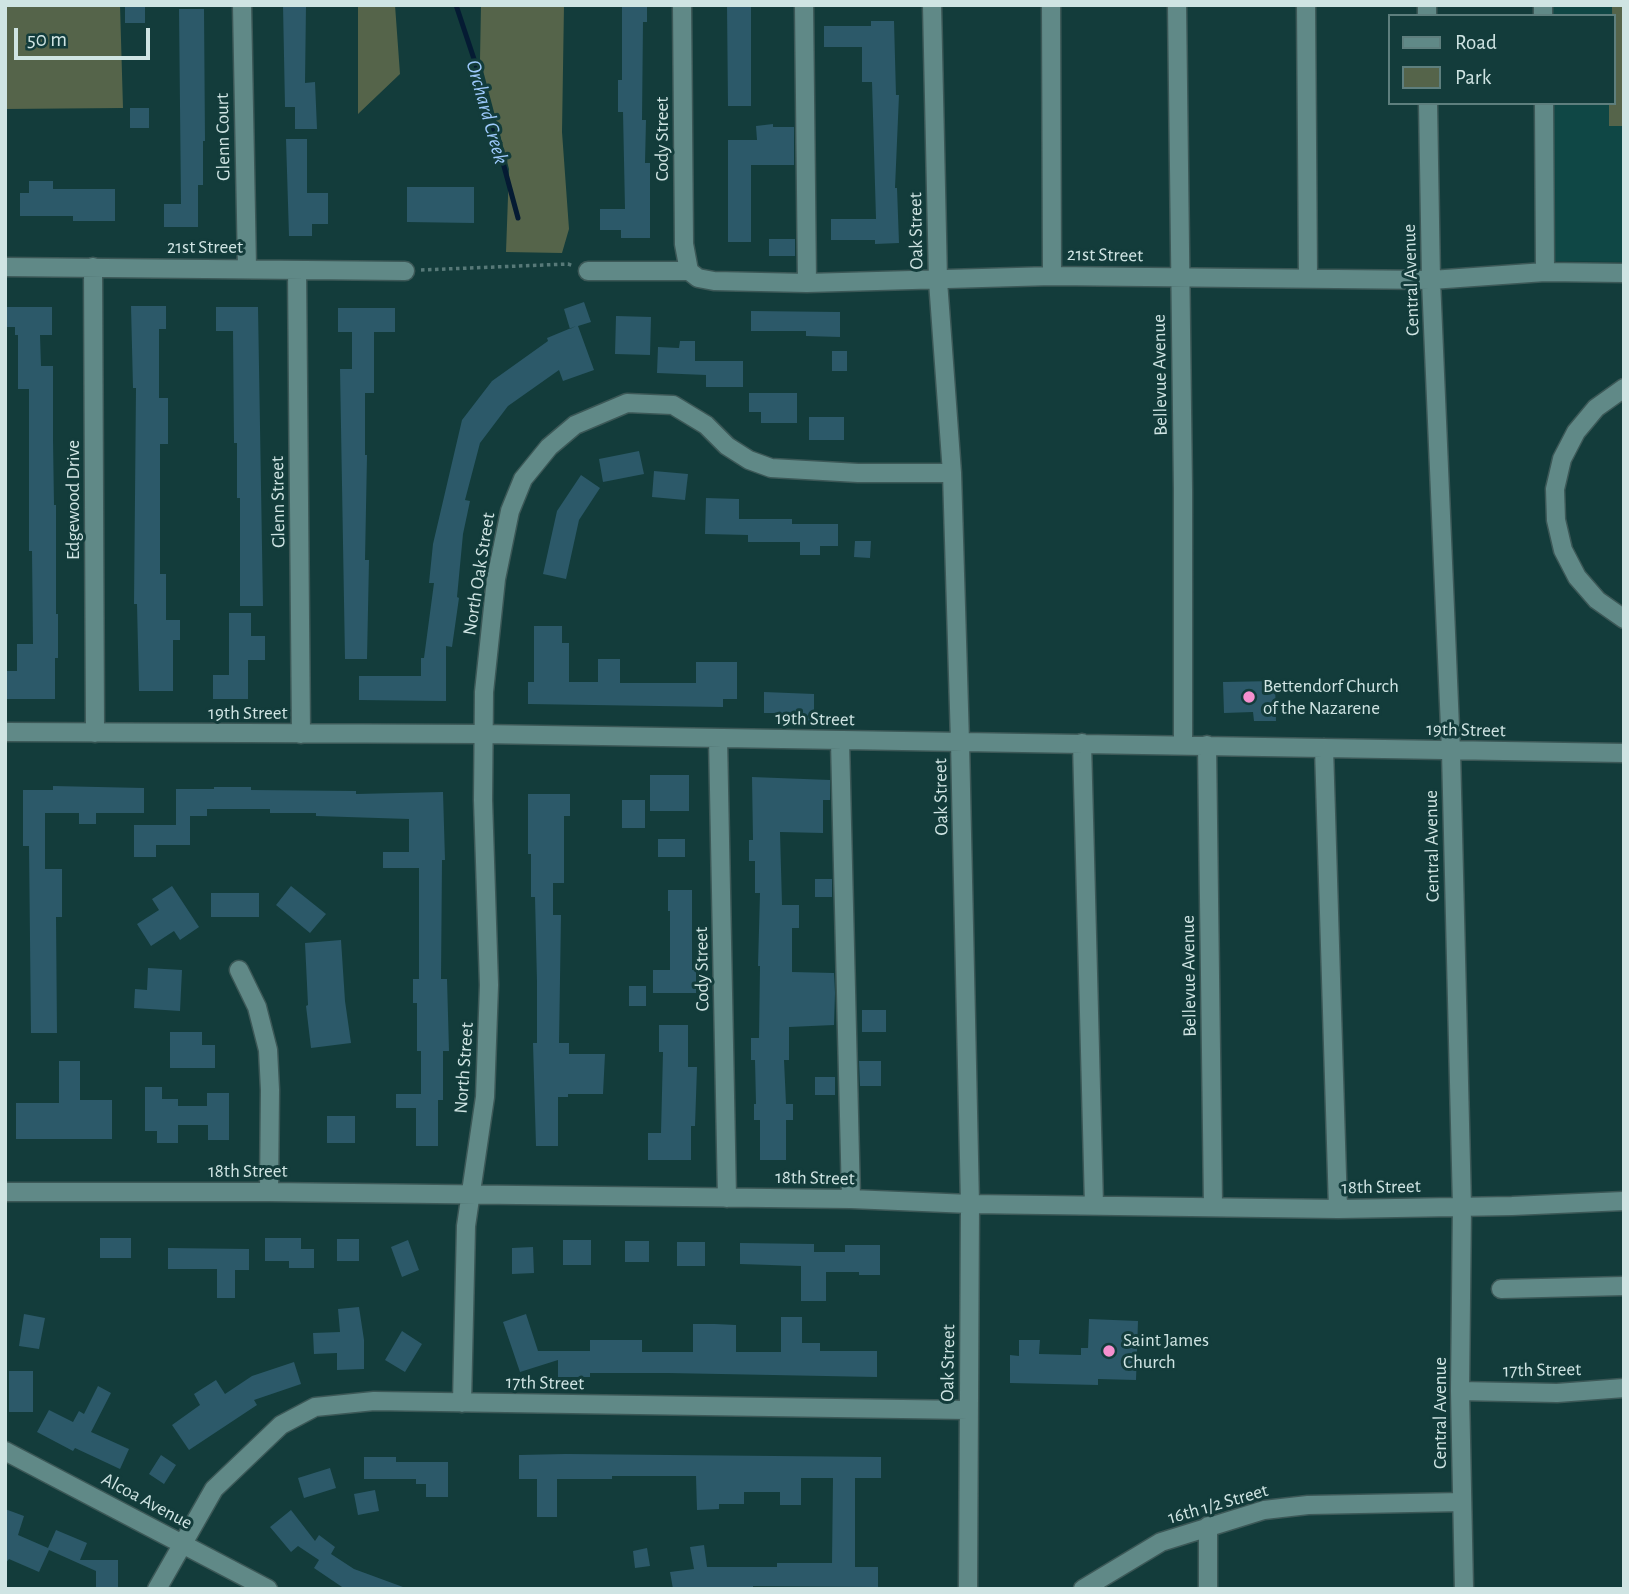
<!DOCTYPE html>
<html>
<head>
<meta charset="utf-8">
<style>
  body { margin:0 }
  #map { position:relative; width:1629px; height:1594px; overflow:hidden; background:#133c3b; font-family:"Alegreya Sans",sans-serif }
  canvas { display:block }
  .frame { position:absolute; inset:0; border:7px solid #cfe4e3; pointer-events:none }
  .legend { position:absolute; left:1388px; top:14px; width:228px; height:91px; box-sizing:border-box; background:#133c3b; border:2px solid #5e7f7e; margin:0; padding:9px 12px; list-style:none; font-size:21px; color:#cfe4e3 }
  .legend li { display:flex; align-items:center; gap:14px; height:35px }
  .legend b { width:35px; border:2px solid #5e7f7e }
  .scale { position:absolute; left:14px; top:28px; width:136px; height:32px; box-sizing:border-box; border:4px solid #cfe4e3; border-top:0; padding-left:9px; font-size:21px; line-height:24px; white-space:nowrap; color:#cfe4e3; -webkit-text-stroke:5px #133c3b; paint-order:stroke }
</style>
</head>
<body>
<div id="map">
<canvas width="1629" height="1594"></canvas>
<div class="frame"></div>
<ul class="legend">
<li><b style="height:9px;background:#608987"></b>Road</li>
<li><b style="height:19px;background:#55644a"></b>Park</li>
</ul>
<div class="scale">50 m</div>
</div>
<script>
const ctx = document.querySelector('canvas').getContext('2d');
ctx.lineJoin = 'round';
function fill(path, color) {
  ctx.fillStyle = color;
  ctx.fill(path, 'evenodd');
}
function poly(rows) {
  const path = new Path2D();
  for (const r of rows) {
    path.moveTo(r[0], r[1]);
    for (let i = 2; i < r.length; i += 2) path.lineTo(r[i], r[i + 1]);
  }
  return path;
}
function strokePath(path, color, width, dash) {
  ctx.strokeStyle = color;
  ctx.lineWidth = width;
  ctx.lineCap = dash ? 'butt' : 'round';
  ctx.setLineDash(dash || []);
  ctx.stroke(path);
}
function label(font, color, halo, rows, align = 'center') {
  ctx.font = font + ' "Alegreya Sans",sans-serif';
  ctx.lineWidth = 6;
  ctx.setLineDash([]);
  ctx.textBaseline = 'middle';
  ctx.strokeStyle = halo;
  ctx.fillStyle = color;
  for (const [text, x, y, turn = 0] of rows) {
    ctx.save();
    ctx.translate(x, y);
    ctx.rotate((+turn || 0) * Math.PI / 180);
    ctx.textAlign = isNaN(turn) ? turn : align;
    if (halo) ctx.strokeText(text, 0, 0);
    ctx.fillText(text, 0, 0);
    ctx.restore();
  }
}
fill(poly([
  [1553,5,1624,5,1624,262,1553,261,1553,103,1613,103,1613,16,1553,16]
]), '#0f4745');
fill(poly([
  [5,5,120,5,123,108,5,109],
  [358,5,395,5,400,74,358,114],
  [481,5,564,5,562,132,569,229,562,253,506,252,509,169,480,59],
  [1612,5,1624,5,1624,126,1609,126,1609,103,1613,103]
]), '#55644a');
strokePath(poly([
  [456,5,479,74,518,218]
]), '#051b33', 5);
fill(poly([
  [125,5,145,5,145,23,125,23],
  [283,5,306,5,305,83,315,82,317,129,295,129,295,107,285,107],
  [622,5,647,5,647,22,643,22,642,120,646,120,645,163,650,163,650,238,621,238,621,230,600,230,600,209,625,209,623,112,618,112,618,80,622,80],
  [727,5,751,5,751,106,728,106],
  [179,9,204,9,205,141,203,141,203,185,198,185,198,227,164,227,164,204,181,204],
  [871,21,894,21,896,95,899,95,895,188,897,188,899,243,875,244,875,240,831,240,831,219,876,219,872,82,862,82,862,47,824,47,824,26,871,26],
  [130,108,149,108,149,128,130,128],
  [773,124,773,127,794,127,794,165,751,165,751,242,728,242,728,140,757,140,756,126],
  [286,139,307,139,307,193,328,193,328,224,312,224,312,236,289,236],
  [29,181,53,181,53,189,115,189,115,221,73,221,73,216,20,216,20,193,29,193],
  [407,187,474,187,474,223,407,222],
  [769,239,795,239,795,256,769,256],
  [584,302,591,322,578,326,594,370,563,381,559,370,508,406,480,443,465,500,470,501,463,534,457,597,459,598,452,647,446,646,446,701,359,700,359,676,421,676,421,658,424,658,434,583,429,583,433,544,462,420,492,381,548,341,547,338,576,326,570,329,564,309],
  [131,306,166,306,166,329,159,329,159,398,168,398,168,444,160,444,160,574,166,574,166,620,180,620,180,640,173,640,173,691,139,691,137,604,134,604,136,388,133,388],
  [5,307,52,307,52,335,40,335,41,366,53,366,53,440,54,505,56,505,56,614,58,614,58,658,55,658,55,699,5,699,5,671,17,671,17,644,33,644,32,551,29,551,29,389,18,389,18,335,15,335,15,327,5,327],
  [216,307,258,307,263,606,240,606,240,498,237,498,237,443,234,443,233,331,216,331],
  [338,308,395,308,395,332,374,332,374,393,365,393,365,455,367,455,365,560,369,560,367,659,345,659,340,369,352,369,352,332,338,332],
  [751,311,840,312,840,337,806,336,806,331,751,331],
  [616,316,651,317,650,355,615,354],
  [680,341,695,341,695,361,743,361,743,387,706,387,706,375,657,373,658,347,679,348],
  [832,351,847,351,847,371,832,371],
  [749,393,797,393,797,423,761,423,761,412,749,412],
  [809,417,844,417,844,440,809,440],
  [639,451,644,474,603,482,599,459],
  [654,471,688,474,685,500,652,497],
  [581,475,600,488,579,520,566,579,543,574,557,511],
  [706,498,739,499,739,519,792,519,792,524,838,524,838,546,820,546,820,555,800,555,800,542,748,542,748,535,705,534],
  [855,541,871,541,870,558,854,557],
  [229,613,251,613,251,636,265,636,265,660,248,660,248,699,213,699,213,675,229,675],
  [534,626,562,626,562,643,569,643,569,682,598,682,598,659,620,659,620,683,696,683,696,662,737,662,737,699,723,699,723,707,528,704,528,682,534,682],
  [1275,681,1276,721,1254,721,1253,712,1224,713,1223,682],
  [764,692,814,694,814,725,788,725,788,713,764,713],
  [650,775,689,775,689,811,650,811],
  [752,777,830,780,830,800,823,800,823,833,780,832,782,905,799,905,799,928,792,928,792,972,834,973,835,993,834,1025,789,1027,789,1060,784,1060,786,1104,793,1104,793,1120,786,1120,786,1160,760,1160,760,1120,754,1120,754,1104,756,1104,755,1060,751,1060,751,1038,759,1038,760,966,758,966,760,893,755,893,755,861,749,861,749,840,753,840],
  [53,786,144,788,144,813,96,813,96,824,79,824,79,813,45,813,45,869,62,869,62,917,56,917,57,1033,31,1033,29,846,23,846,23,790,53,790],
  [214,787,251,787,251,790,356,791,356,794,443,792,445,860,442,860,441,979,447,979,449,1051,443,1051,443,1100,438,1100,438,1146,416,1146,416,1108,396,1108,396,1094,421,1094,421,1051,417,1051,417,1003,413,1003,413,979,419,979,419,868,383,868,383,852,409,852,409,819,316,816,316,813,270,813,270,809,207,809,207,816,190,816,190,845,156,845,156,857,134,857,134,825,176,825,176,789,214,789],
  [528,794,570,794,570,816,564,816,564,883,553,883,553,915,561,915,559,1043,569,1043,569,1054,605,1054,603,1094,568,1094,568,1097,558,1097,558,1146,536,1146,533,1043,537,1043,537,982,535,897,531,897,531,854,528,854],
  [622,800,645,800,645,828,622,828],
  [658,839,685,839,685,857,658,857],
  [815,879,832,879,832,897,815,897],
  [172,886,199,927,180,940,174,931,151,946,137,924,159,910,152,899],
  [291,886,326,914,310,933,276,905],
  [668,890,692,890,692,970,696,970,696,993,653,993,653,970,670,970,670,911,668,911],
  [211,893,259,893,259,917,211,917],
  [341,940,345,1001,351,1043,311,1048,306,1006,308,1005,305,943],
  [148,968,182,970,180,1011,134,1008,135,989,147,990],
  [629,986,646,986,646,1006,629,1006],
  [862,1010,886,1010,886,1032,862,1032],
  [659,1025,688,1025,688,1067,697,1067,695,1126,691,1126,691,1160,648,1160,648,1133,661,1133,663,1052,659,1052],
  [170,1032,202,1032,202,1045,215,1045,215,1068,170,1068],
  [59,1061,80,1061,80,1100,112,1100,112,1139,16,1139,16,1103,59,1103],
  [859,1061,881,1061,881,1086,860,1086],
  [815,1077,835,1077,835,1095,815,1095],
  [145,1087,162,1087,162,1099,178,1099,178,1106,207,1106,207,1093,229,1093,229,1140,208,1140,208,1125,178,1125,178,1143,157,1143,157,1131,145,1131],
  [327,1116,355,1116,355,1143,327,1143],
  [100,1238,131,1238,131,1258,100,1258],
  [265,1238,301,1238,301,1249,314,1249,314,1268,289,1268,289,1261,265,1261],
  [337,1239,359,1239,359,1261,337,1261],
  [408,1240,419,1270,402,1277,391,1247],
  [563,1240,591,1240,591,1265,563,1265],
  [625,1241,649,1241,649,1262,625,1262],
  [677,1242,705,1242,705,1266,677,1266],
  [740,1243,814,1244,814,1252,845,1252,845,1245,880,1245,880,1275,859,1275,859,1272,826,1272,826,1301,801,1301,801,1266,740,1264],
  [533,1247,534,1273,512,1274,512,1248],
  [168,1248,249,1249,249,1270,235,1270,235,1298,217,1298,217,1269,168,1269],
  [359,1307,364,1340,364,1369,337,1370,337,1353,314,1354,313,1333,340,1332,338,1309],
  [24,1314,45,1318,39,1349,19,1346],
  [526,1314,538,1351,590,1351,590,1340,642,1340,642,1352,693,1352,693,1324,715,1324,736,1325,736,1352,781,1352,781,1317,802,1317,802,1343,820,1343,820,1351,877,1351,877,1377,668,1373,590,1373,590,1377,558,1377,558,1360,520,1372,503,1322],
  [1089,1319,1138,1321,1136,1380,1098,1379,1098,1385,1010,1383,1010,1355,1019,1356,1019,1340,1040,1340,1039,1354,1081,1355,1081,1348,1088,1348],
  [402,1331,422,1344,405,1372,385,1360],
  [294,1362,301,1384,254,1400,257,1405,189,1450,172,1425,200,1405,194,1394,216,1380,225,1394,252,1376],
  [9,1371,33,1371,33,1412,9,1412],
  [98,1386,111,1393,91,1432,129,1449,120,1469,75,1448,73,1451,37,1432,49,1410,73,1422,79,1411,84,1414],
  [566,1454,881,1457,881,1478,855,1478,855,1567,878,1567,878,1587,753,1586,753,1589,673,1589,670,1572,694,1569,690,1547,704,1545,707,1567,777,1567,777,1563,832,1563,833,1478,801,1478,801,1505,780,1505,780,1492,744,1492,744,1504,719,1504,719,1509,697,1510,696,1476,612,1476,612,1479,557,1479,557,1517,537,1517,537,1479,519,1479,519,1455],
  [161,1455,176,1465,164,1484,149,1474],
  [364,1457,396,1457,396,1462,448,1462,448,1497,426,1497,426,1484,416,1484,416,1479,364,1479],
  [330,1468,336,1488,304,1498,298,1478],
  [375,1490,379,1511,358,1515,354,1494],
  [5,1509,24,1516,18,1535,48,1548,56,1530,87,1543,80,1560,118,1560,118,1589,96,1589,96,1571,49,1550,39,1572,9,1559,5,1564],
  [291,1510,315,1541,319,1535,335,1547,331,1554,354,1569,403,1587,403,1589,345,1589,314,1568,319,1560,298,1546,291,1552,270,1527],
  [647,1548,650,1566,635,1568,633,1551]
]), '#2c5969');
const minor = poly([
  [242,5,247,268],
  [682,5,684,244,689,271],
  [804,5,807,283],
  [932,5,938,281,952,473,960,742,970,1204,968,1589],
  [1051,5,1052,276],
  [1177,5,1183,490,1183,745],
  [1306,5,1308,278],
  [1427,5,1427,16],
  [1543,5,1543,16],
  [1428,103,1431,280,1451,751,1462,1206,1460,1391,1464,1589],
  [1544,103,1545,272],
  [5,267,405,271],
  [93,267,95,733],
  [297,270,301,734],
  [588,271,689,271,698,278,714,281,807,283,1052,276,1431,280,1545,272,1624,273],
  [1624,388,1596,408,1576,432,1562,459,1555,489,1556,520,1563,550,1577,577,1597,600,1624,619],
  [5,732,482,734,1624,753],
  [718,738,727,1198],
  [840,741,851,1199],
  [1082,743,1094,1205],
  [1207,745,1213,1205],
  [1324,748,1338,1209],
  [239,970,257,1007,268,1050,270,1090,269,1192],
  [5,1192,269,1192,851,1199,970,1204,1338,1209,1512,1206,1624,1201],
  [1501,1289,1624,1286],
  [1460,1391,1557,1393,1624,1388],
  [462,1403,466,1226,485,1097,489,985,483,800,484,692,496,579,510,511,523,479,549,447,575,425,627,403,673,405,706,425,727,446,749,460,771,468,858,473,952,473],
  [5,1451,268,1589],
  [1208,1526,1208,1589],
  [157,1589,214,1489,281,1425,315,1407,374,1401,968,1410],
  [1083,1589,1161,1542,1264,1510,1308,1505,1462,1502]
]);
strokePath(minor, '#3c5857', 21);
strokePath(poly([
  [421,270,568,264,574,266]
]), '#577978', 3.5, [3.5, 3.5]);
strokePath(minor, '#608987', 18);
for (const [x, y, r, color] of [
  [1249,697,7,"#f690cf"],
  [1109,1351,7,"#f690cf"]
]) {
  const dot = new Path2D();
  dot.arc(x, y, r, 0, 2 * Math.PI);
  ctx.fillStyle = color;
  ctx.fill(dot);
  strokePath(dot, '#133c3b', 2.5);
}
label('19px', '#cfe4e3', '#133c3b', [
  ["Glenn Court",223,137,-91],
  ["Cody Street",662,139,-90],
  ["Oak Street",916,231,-91],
  ["21st Street",205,247],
  ["21st Street",1105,255,1],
  ["Central Avenue",1411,280,-92],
  ["Bellevue Avenue",1160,375,-91],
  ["Edgewood Drive",73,500,-90],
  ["Glenn Street",278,502,-91],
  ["North Oak Street",479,574,-81],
  ["19th Street",248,713],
  ["19th Street",815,719,1],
  ["19th Street",1466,730,1],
  ["Oak Street",941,797,-91],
  ["Central Avenue",1432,846,-91],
  ["Cody Street",702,969,-91],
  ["Bellevue Avenue",1189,976,-91],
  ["North Street",464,1068,-86],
  ["18th Street",248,1171],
  ["18th Street",815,1178,1],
  ["18th Street",1381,1187,-1],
  ["Oak Street",948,1363,-89],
  ["17th Street",1542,1370,-1],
  ["17th Street",545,1383,1],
  ["Central Avenue",1440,1413,-90],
  ["Alcoa Avenue",147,1501,28],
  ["16th 1/2 Street",1218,1504,-16]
]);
label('19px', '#cfe4e3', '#133c3b', [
  ["Bettendorf Church",1263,686],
  ["of the Nazarene",1263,708],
  ["Saint James",1123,1340],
  ["Church",1123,1362]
], 'left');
label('italic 21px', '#9dc9fc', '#133c3b', [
  ["Orchard Creek",487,112,74]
]);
</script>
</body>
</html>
